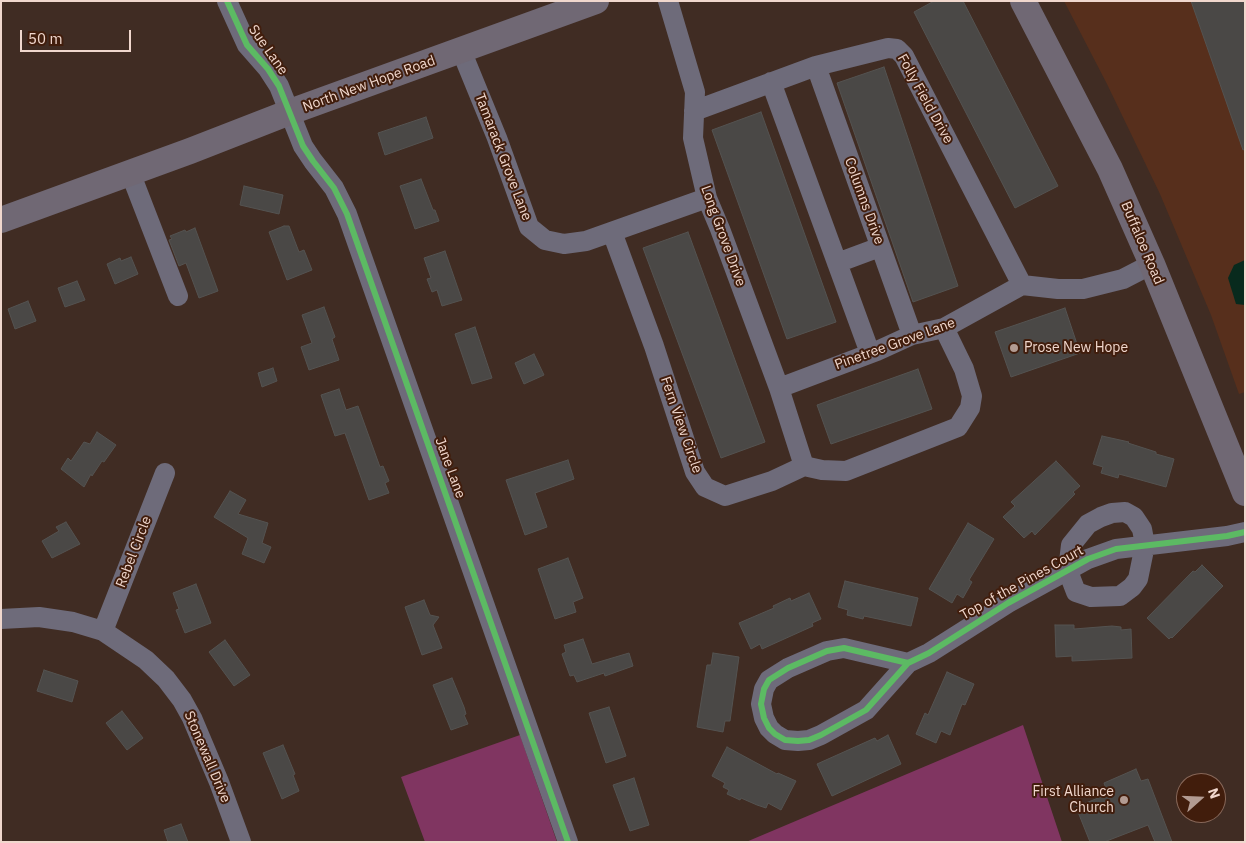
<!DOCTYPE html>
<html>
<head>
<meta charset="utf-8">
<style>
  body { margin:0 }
  #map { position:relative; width:1246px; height:843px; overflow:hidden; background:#402c23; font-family:"IBM Plex Sans",sans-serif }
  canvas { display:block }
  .frame { position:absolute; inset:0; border:2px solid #f0d7cd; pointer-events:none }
  .north { position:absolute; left:1176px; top:773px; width:50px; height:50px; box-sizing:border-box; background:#411d0c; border:1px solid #876759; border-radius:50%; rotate:70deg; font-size:14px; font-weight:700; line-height:20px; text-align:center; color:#f0d7cd }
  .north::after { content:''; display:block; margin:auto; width:18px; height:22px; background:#b29b92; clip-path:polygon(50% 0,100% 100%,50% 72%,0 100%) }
  .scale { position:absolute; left:20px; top:30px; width:111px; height:22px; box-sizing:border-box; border:2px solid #f0d7cd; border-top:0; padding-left:6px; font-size:15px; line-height:18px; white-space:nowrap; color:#f0d7cd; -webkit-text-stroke:4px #411d0c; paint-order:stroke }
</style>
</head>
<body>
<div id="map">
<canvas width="1246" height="843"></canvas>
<div class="frame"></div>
<div class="north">N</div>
<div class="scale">50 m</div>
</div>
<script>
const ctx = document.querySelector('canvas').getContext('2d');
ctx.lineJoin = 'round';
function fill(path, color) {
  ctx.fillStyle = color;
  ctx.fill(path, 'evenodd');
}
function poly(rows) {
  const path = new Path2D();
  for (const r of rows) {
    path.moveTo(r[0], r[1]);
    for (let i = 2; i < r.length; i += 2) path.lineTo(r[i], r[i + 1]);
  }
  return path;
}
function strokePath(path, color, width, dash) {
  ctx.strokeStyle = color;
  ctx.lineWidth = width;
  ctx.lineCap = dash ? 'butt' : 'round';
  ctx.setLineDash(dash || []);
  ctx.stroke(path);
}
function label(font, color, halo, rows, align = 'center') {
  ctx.font = font + ' "IBM Plex Sans",sans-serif';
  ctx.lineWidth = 4;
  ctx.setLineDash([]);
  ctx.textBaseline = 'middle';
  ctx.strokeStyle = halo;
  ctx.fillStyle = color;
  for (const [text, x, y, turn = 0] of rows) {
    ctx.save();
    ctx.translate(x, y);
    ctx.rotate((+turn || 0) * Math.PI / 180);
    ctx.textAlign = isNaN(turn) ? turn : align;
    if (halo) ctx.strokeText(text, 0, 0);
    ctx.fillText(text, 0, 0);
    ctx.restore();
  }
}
fill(poly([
  [1064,1,1245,1,1245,392,1239,394,1211,315,1160,194,1107,84]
]), '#572f1c');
fill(poly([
  [1023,725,1062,842,746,842],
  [520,735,557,842,425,842,401,777]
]), '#803561');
fill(poly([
  [1245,260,1245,305,1236,304,1228,278,1234,265]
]), '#082a1d');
const building = poly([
  [934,1,963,1,1058,186,1015,208,914,12,934,1],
  [1191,1,1245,1,1245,149,1243,150,1191,1],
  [884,67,958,286,913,302,837,83,884,67],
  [761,112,836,322,787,339,712,130,761,112],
  [426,117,433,138,385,155,378,133,426,117],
  [421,179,433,210,435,210,439,221,415,229,400,186,421,179],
  [244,186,283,195,279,214,240,205,244,186],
  [284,226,289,226,299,252,304,250,312,270,287,280,269,232,284,226],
  [195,228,218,291,199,298,186,263,179,266,169,240,172,239,170,236,185,230,186,232,195,228],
  [688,232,765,442,721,458,643,248,688,232],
  [445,251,462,300,442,306,437,290,432,292,427,279,431,278,424,258,445,251],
  [131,257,138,274,115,284,107,264,120,258,121,261,131,257],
  [77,281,85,300,65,307,58,288,77,281],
  [28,301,36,321,15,329,8,309,28,301],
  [324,307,335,337,332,339,339,360,309,370,301,347,312,343,302,315,324,307],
  [1065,308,1080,353,1011,377,995,332,1065,308],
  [475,327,492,378,472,384,455,334,475,327],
  [534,354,544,375,524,384,515,363,534,354],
  [273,368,277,381,262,387,258,373,273,368],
  [918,369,932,409,831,444,817,405,918,369],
  [339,389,346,410,358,406,380,467,383,466,389,481,385,483,389,493,369,500,345,433,335,436,321,395,339,389],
  [97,432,116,445,104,462,102,461,92,476,91,474,84,487,61,469,68,458,71,461,84,442,90,444,97,432],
  [1102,436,1129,442,1128,443,1156,452,1156,454,1174,459,1166,487,1119,474,1118,478,1101,473,1103,467,1093,464,1102,436],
  [568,460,574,479,535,493,547,527,525,535,506,480,568,460],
  [1056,461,1080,486,1073,492,1075,494,1035,535,1032,531,1024,538,1003,517,1015,506,1011,502,1056,461],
  [230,491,246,500,238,514,268,523,262,543,271,547,264,563,242,554,248,538,214,517,230,491],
  [66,522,80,544,52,558,42,541,59,531,56,527,66,522],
  [968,523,994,539,969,580,972,582,963,598,957,594,952,603,929,589,968,523],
  [568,558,583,598,573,602,576,612,555,619,538,569,568,558],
  [1202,565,1223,586,1172,638,1171,637,1169,639,1147,618,1193,571,1195,572,1202,565],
  [845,581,918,598,911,626,864,616,863,619,847,615,848,610,838,607,845,581],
  [196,584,211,623,185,633,176,610,179,609,173,593,196,584],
  [809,593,821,619,812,623,813,626,762,649,760,644,751,649,739,623,774,608,773,606,790,598,791,601,809,593],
  [424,600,430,615,439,617,433,625,442,648,422,655,405,607,424,600],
  [1055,625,1074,625,1074,629,1112,626,1121,627,1121,630,1131,629,1132,658,1072,661,1072,656,1056,657,1055,625],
  [583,639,592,664,629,653,633,666,605,676,604,673,577,682,574,675,570,676,562,654,566,652,564,645,583,639],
  [225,640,250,675,234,686,209,652,225,640],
  [713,653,739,657,730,721,725,721,723,732,697,727,707,665,711,665,713,653],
  [44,670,78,681,72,702,37,691,44,670],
  [947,672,974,684,965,705,962,704,950,735,941,731,936,743,916,734,925,713,928,715,947,672],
  [452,678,464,707,466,714,464,715,468,724,451,730,433,685,452,678],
  [609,707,626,756,606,763,589,713,609,707],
  [122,711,143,738,127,750,106,723,122,711],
  [888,735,901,764,832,796,817,764,875,738,877,741,888,735],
  [283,745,295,774,293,775,299,791,282,799,263,753,283,745],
  [727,747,777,774,778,773,796,781,781,810,768,803,766,808,757,805,741,798,740,800,727,794,729,790,723,787,725,783,712,776,727,747],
  [1136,769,1141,781,1148,779,1172,842,1155,842,1148,825,1104,842,1090,842,1076,807,1108,794,1104,783,1136,769],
  [634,778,649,825,630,831,613,785,634,778],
  [181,824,188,842,168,842,164,830,181,824]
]);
fill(building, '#4a4846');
strokePath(building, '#545351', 1);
strokePath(poly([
  [227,1,247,45,268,69,279,86,303,146,313,161,334,188,347,214,568,842],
  [668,1,695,92,693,138,707,198,720,229,779,388,804,466],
  [461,50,497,138,529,227,545,240,564,244,586,241,707,198],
  [816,66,912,335],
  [771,82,870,353],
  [694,111,816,66,888,48,897,49,904,56,1022,285],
  [130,172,178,296],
  [612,232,654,346,695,472,705,487,725,496,772,481,804,466,822,470,846,471,958,427,970,408,972,396,964,369,944,328],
  [837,263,880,247],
  [779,388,877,351,912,335,944,328,1022,285,1058,289,1083,289,1123,279,1152,264],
  [1125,512,1134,517,1142,529,1145,545,1138,579,1132,587,1120,596,1091,597,1076,592,1068,571,1071,545,1088,524,1101,517,1112,513,1125,512],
  [1,619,39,617,73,622,103,631,146,660,166,679,182,700,192,718,219,782,241,842],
  [103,631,165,473],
  [908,663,844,648,827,651,788,668,769,680,764,689,761,704,764,718,769,728,775,734,785,740,798,741,809,740,821,735,866,710,908,663,929,653,1008,603,1088,559,1116,549,1227,536,1245,532]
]), '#6e6b7a', 20);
strokePath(poly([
  [1023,1,1110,169,1152,264,1245,493],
  [1,220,190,151,290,112,596,1]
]), '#706874', 26);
strokePath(poly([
  [227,1,247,45,268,69,279,86,303,146,313,161,334,188,347,214,568,842],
  [908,663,844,648,827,651,788,668,769,680,764,689,761,704,764,718,769,728,775,734,785,740,798,741,809,740,821,735,866,710,908,663,929,653,1008,603,1088,559,1116,549,1227,536,1245,532]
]), '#5cba63', 6);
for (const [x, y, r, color] of [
  [1014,348,5,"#b29b92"],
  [1124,800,5,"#b29b92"]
]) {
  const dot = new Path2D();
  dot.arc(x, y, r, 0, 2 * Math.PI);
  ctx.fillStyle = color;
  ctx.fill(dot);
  strokePath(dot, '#411d0c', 2);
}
label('14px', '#f0d7cd', '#411d0c', [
  ["Sue Lane",268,50,55],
  ["North New Hope Road",369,84,-20],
  ["Folly Field Drive",925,99,61],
  ["Tamarack Grove Lane",503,157,69],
  ["Columns Drive",864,201,70],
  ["Long Grove Drive",723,236,70],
  ["Buffaloe Road",1142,243,67],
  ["Pinetree Grove Lane",895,344,-20],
  ["Fern View Circle",681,425,71],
  ["Jane Lane",450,468,70],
  ["Rebel Circle",134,552,-69],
  ["Top of the Pines Court",1022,583,-29],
  ["Stonewall Drive",207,757,67]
]);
label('14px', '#f0d7cd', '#411d0c', [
  ["Prose New Hope",1024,348],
  ["First Alliance",1114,792,"right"],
  ["Church",1114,808,"right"]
], 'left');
</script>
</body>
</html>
